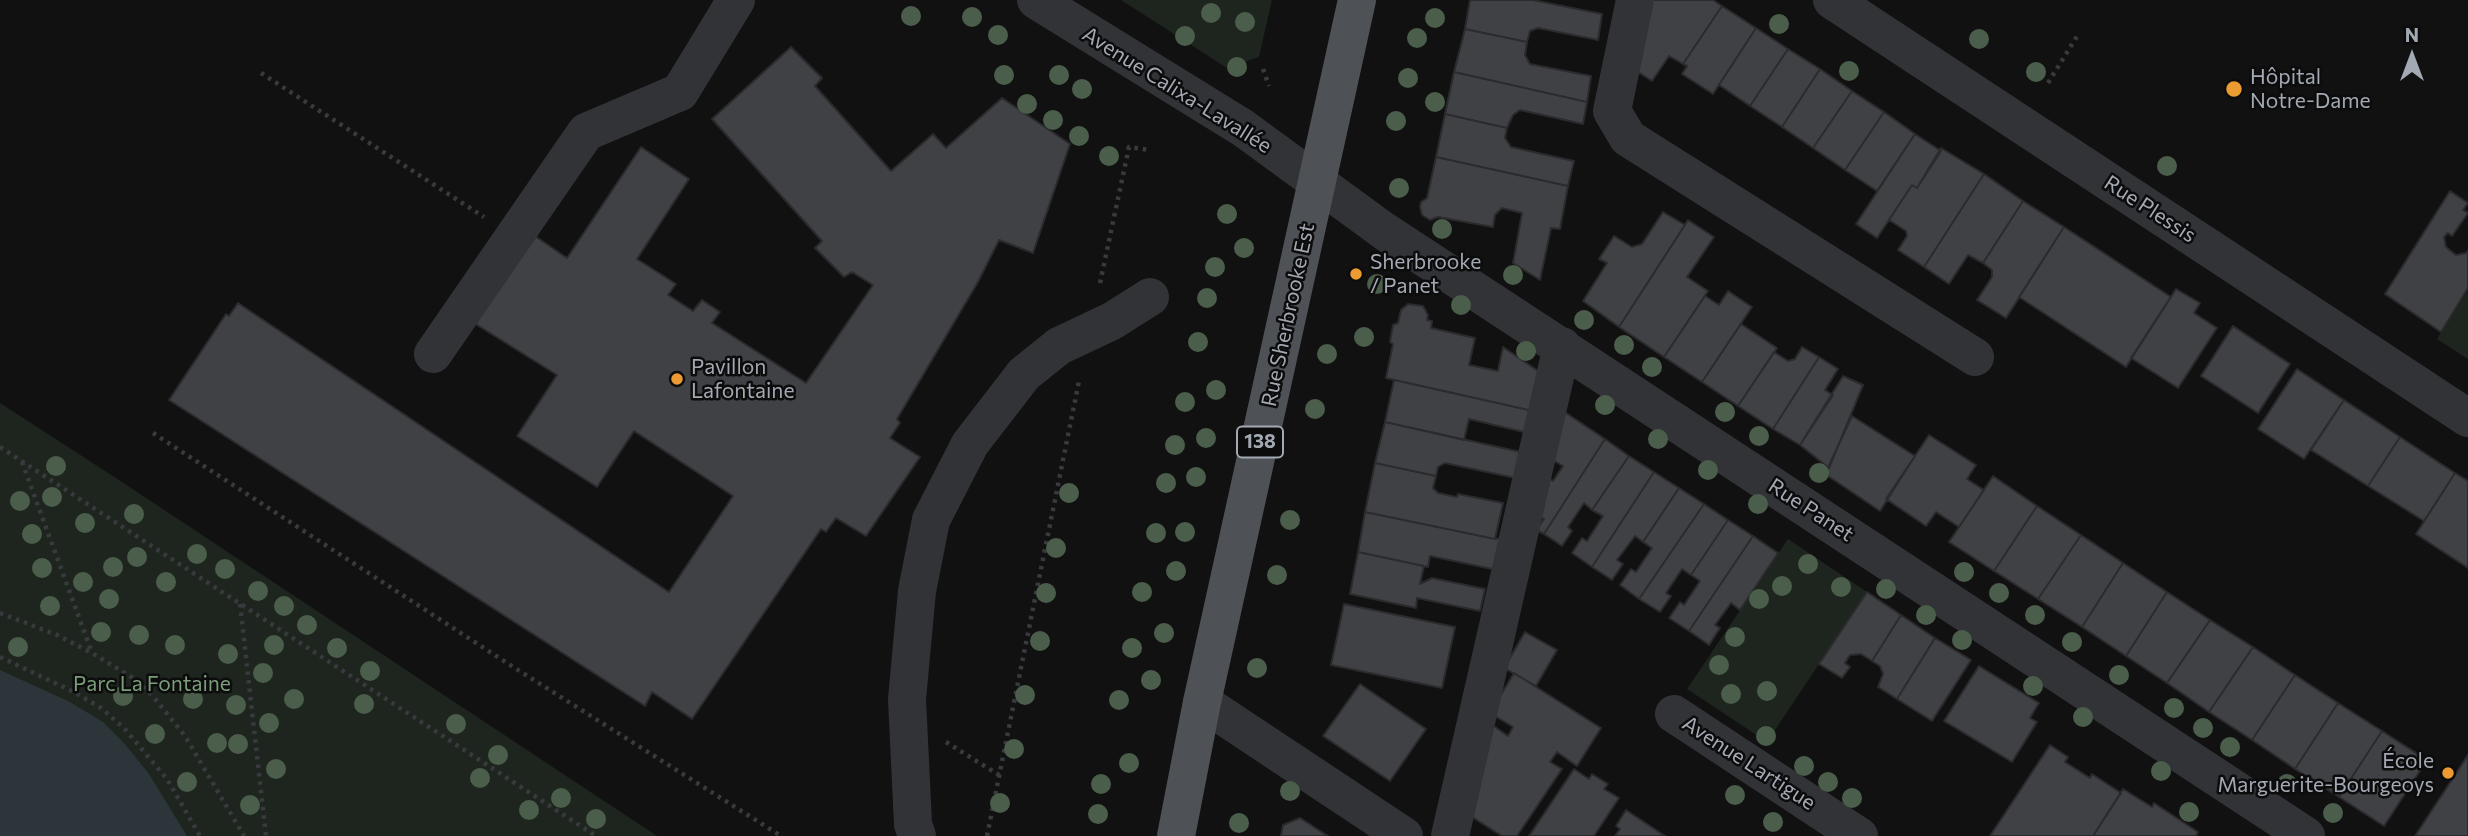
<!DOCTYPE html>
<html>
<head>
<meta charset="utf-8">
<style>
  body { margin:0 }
  #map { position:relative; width:2468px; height:836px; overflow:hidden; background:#111112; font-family:Commissioner,sans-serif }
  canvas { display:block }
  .north { position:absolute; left:2377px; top:21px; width:70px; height:70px; -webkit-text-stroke:5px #0c0c0d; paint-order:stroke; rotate:0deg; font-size:19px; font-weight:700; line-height:28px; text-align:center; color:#a3a9b3 }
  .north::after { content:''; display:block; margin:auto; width:24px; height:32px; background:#a3a9b3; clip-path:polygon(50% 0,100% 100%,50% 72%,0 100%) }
</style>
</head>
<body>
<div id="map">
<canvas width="2468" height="836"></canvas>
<div class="north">N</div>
</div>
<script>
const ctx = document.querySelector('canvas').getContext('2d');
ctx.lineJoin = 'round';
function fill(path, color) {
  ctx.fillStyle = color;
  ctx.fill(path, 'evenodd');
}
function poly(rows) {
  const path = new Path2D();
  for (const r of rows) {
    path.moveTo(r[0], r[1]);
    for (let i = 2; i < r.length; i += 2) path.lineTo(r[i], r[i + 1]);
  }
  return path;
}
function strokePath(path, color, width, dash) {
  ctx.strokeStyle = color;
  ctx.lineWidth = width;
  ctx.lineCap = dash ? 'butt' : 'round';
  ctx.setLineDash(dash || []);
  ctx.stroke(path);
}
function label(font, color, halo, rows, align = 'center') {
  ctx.font = font + ' Commissioner,sans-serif';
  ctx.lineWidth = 5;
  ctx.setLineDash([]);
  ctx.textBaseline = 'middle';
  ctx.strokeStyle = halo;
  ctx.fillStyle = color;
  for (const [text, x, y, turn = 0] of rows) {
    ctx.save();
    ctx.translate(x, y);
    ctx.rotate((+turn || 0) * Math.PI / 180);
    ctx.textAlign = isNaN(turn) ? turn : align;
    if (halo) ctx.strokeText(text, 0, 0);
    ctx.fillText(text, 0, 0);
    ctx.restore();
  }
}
fill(poly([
  [1121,0,1272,0,1259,57,1227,68],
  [2468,291,2468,359,2437,339],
  [0,403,119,480,657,836,0,836],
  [1788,539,1867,592,1767,742,1687,689]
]), '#1e251e');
fill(poly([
  [0,670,70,702,103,722,124,743,149,774,187,836,0,836]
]), '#2b353a');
const building = poly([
  [1470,0,1533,0,1602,14,1598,40,1538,28,1530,31,1527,42,1465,29,1470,0],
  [1651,0,1713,0,1722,6,1683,64,1669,56,1652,81,1635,70,1651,0],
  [1722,6,1756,28,1713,94,1682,74,1687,66,1683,64,1722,6],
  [1756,28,1788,49,1750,106,1719,85,1756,28],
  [1465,29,1527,42,1525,55,1530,64,1591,76,1587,102,1454,72,1465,29],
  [791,47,822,78,815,86,891,171,933,134,946,148,1002,98,1070,144,1033,253,999,240,978,282,897,419,900,423,890,438,920,457,866,536,836,518,826,532,821,529,692,719,652,692,645,706,169,400,226,314,229,316,238,303,669,592,733,496,634,431,597,487,517,436,557,375,474,323,532,234,567,258,641,147,689,179,637,259,676,284,668,295,693,311,702,300,720,312,712,323,806,383,873,285,852,272,844,277,815,248,822,241,712,119,791,47],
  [1788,49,1820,69,1782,127,1750,106,1788,49],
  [1820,69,1852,91,1813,148,1782,127,1820,69],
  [1454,72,1587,102,1583,124,1520,110,1513,115,1507,128,1445,114,1454,72],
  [1852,91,1884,112,1845,170,1813,148,1852,91],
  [1884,112,1915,134,1877,191,1845,170,1884,112],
  [1445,114,1507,128,1505,138,1511,147,1574,161,1568,186,1436,157,1445,114],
  [1915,134,1941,151,1917,188,1912,185,1877,238,1856,224,1915,134],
  [1941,148,1984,174,1924,267,1898,250,1907,236,1906,231,1889,220,1912,185,1917,188,1941,148],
  [1436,157,1568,186,1560,229,1551,228,1540,280,1513,263,1522,213,1502,208,1495,215,1493,227,1438,217,1430,220,1422,215,1420,207,1421,202,1427,198,1436,157],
  [1984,174,2023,201,1983,263,1968,255,1949,284,1924,267,1984,174],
  [2450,191,2468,203,2463,210,2468,213,2452,236,2448,233,2444,237,2446,247,2456,255,2466,253,2468,251,2468,288,2441,332,2385,294,2450,191],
  [2023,201,2064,227,2006,318,1977,300,1992,277,1992,270,1983,263,2023,201],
  [1663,212,1685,225,1619,327,1583,301,1607,263,1599,259,1614,236,1632,247,1642,244,1663,212],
  [1688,220,1714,237,1687,277,1708,291,1664,357,1619,327,1688,220],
  [2064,227,2171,297,2126,367,2019,297,2064,227],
  [2176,289,2200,303,2194,313,2217,328,2178,388,2131,358,2176,289],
  [1728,291,1752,307,1702,382,1664,357,1705,296,1719,305,1728,291],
  [1408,304,1423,306,1428,315,1427,320,1432,321,1431,328,1475,338,1469,365,1498,371,1503,347,1541,373,1533,411,1386,378,1393,344,1390,342,1393,325,1398,323,1401,310,1408,304],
  [1741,324,1777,348,1738,406,1702,382,1741,324],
  [2233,326,2290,364,2258,413,2201,376,2233,326],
  [1802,347,1819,357,1773,429,1738,406,1774,352,1788,361,1795,359,1802,347],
  [1819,357,1838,369,1825,390,1833,395,1800,445,1773,429,1819,357],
  [2297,369,2344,400,2304,459,2258,429,2297,369],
  [1843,376,1863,385,1829,468,1800,445,1843,376],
  [1394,380,1533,411,1528,433,1469,419,1464,440,1385,422,1394,380],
  [2344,400,2400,437,2368,486,2311,450,2344,400],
  [1560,409,1605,439,1544,534,1536,530,1544,519,1537,515,1545,476,1553,481,1563,466,1549,458,1560,409],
  [1852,416,1915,456,1880,511,1825,474,1852,416],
  [1385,422,1521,452,1515,478,1445,463,1438,467,1436,476,1375,463,1385,422],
  [1929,435,1976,465,1967,479,1984,490,1959,527,1936,512,1926,526,1886,499,1929,435],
  [2400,437,2455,473,2424,521,2368,486,2400,437],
  [1605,439,1629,456,1592,510,1584,503,1568,527,1572,531,1562,546,1544,534,1605,439],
  [1629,456,1654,472,1592,567,1572,553,1582,538,1587,541,1603,516,1592,510,1629,456],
  [1375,463,1436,476,1433,488,1438,493,1457,497,1458,494,1503,503,1495,539,1365,512,1375,463],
  [1654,472,1679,488,1643,542,1635,536,1617,560,1623,564,1612,580,1592,567,1654,472],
  [2455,473,2468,481,2468,568,2416,534,2455,473],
  [1993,476,2037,506,1994,571,1949,542,1993,476],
  [1679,488,1704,504,1639,599,1620,585,1631,569,1636,572,1652,548,1643,542,1679,488],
  [1704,504,1728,520,1691,575,1682,569,1666,593,1671,596,1660,612,1639,599,1704,504],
  [2037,506,2081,535,2038,599,1994,571,2037,506],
  [1365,512,1495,539,1504,538,1497,570,1430,556,1428,567,1358,552,1365,512],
  [1728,520,1753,536,1689,631,1669,618,1680,602,1684,605,1700,581,1691,575,1728,520],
  [2081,535,2123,563,2082,627,2038,599,2081,535],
  [1753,536,1778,553,1740,610,1731,603,1715,625,1720,628,1709,645,1689,631,1753,536],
  [1358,552,1424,566,1420,584,1432,578,1485,589,1480,611,1417,598,1416,608,1350,594,1358,552],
  [2123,563,2167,592,2126,656,2082,627,2123,563],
  [1867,592,1901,615,1872,661,1861,654,1850,655,1845,663,1850,667,1842,678,1819,664,1867,592],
  [2167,592,2210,620,2167,683,2126,656,2167,592],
  [1344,604,1455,627,1442,688,1331,665,1344,604],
  [1901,615,1935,638,1897,699,1878,687,1883,674,1880,666,1872,661,1901,615],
  [2210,620,2253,647,2209,712,2167,683,2210,620],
  [1525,632,1557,650,1536,686,1504,668,1525,632],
  [1935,638,1971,660,1932,721,1897,699,1935,638],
  [2253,647,2295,675,2252,740,2209,712,2253,647],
  [1979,666,2039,703,2030,718,2037,722,2012,762,1944,721,1979,666],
  [1514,673,1601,728,1577,766,1557,752,1550,762,1562,769,1517,836,1502,836,1469,815,1491,724,1508,736,1513,727,1490,713,1514,673],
  [2295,675,2338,703,2295,769,2252,740,2295,675],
  [1360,684,1426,729,1390,781,1323,736,1360,684],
  [2338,703,2382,731,2339,797,2295,769,2338,703],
  [2382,731,2427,760,2384,826,2339,797,2382,731],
  [2050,745,2068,757,2065,762,2090,778,2092,774,2121,793,2093,836,1990,836,2050,745],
  [2468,755,2468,836,2415,836,2468,755],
  [1574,769,1589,779,1592,774,1608,784,1604,789,1619,798,1596,833,1594,836,1529,836,1574,769],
  [2123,789,2152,807,2154,803,2198,832,2196,836,2093,836,2123,789],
  [1626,810,1665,836,1615,836,1620,829,1616,826,1626,810],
  [1300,818,1328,836,1281,836,1283,825,1300,818]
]);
fill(building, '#404145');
strokePath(building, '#2b2b2e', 2);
strokePath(poly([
  [1263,69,1269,86],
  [261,73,484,217],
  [2048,83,2079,33],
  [1100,283,1129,147,1149,150],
  [153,433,507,663,781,836],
  [0,447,596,836],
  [22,462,92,653],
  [240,604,266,836],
  [0,613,57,635,92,653,133,678,152,695,185,736,244,836],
  [0,657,74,692,101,708,124,728,167,779,200,836],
  [946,742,999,775],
  [987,836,1079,381]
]), '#383a3e', 4.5, [3.5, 5]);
strokePath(poly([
  [1036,0,1243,128,1384,231,2306,836],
  [1635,0,1612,111,1628,138,1975,357],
  [1832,0,2468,418],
  [433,354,586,132,680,92,736,0],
  [1202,702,1404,836],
  [1674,714,1859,836],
  [917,836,913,824,907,699,917,591,931,520,970,444,1024,374,1059,346,1112,321,1150,297],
  [1450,836,1562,346]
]), '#323337', 38);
strokePath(poly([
  [1176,836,1202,702,1357,0]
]), '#4e5156', 38);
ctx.fillStyle = '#4b5e4b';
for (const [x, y] of [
  [1211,13],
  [911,16],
  [972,17],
  [1435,18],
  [1245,22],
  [1779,24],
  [998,35],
  [1185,36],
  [1417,38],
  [1979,39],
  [1237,67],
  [1849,71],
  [2036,72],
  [1004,75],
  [1059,75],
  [1408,78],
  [1082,89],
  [1435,102],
  [1027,104],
  [1053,120],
  [1396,121],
  [1079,136],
  [1109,156],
  [2167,166],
  [1399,188],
  [1227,214],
  [1442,229],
  [1244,248],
  [1215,267],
  [1513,275],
  [1377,284],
  [1207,298],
  [1461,305],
  [1584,320],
  [1364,337],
  [1198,342],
  [1624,345],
  [1526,351],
  [1327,354],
  [1652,367],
  [1216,390],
  [1185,402],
  [1605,405],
  [1315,409],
  [1725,412],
  [1759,436],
  [1206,438],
  [1658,439],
  [1175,445],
  [56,466],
  [1708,470],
  [1819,473],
  [1196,477],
  [1166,483],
  [1069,493],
  [52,497],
  [20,501],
  [1758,504],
  [134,514],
  [1290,520],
  [85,523],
  [1185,532],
  [1156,533],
  [32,534],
  [1056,548],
  [197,554],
  [137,557],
  [1808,564],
  [113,567],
  [42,568],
  [225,569],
  [1176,571],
  [1964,572],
  [1277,575],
  [83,582],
  [166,582],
  [1782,586],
  [1841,587],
  [1886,589],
  [258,591],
  [1142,592],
  [1046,593],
  [1999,593],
  [109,599],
  [1759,599],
  [50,606],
  [284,606],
  [1926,615],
  [2035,615],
  [307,625],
  [101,632],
  [1164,633],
  [139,635],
  [1735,637],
  [1962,640],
  [1040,641],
  [2072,642],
  [175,645],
  [274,645],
  [18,647],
  [337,648],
  [1132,648],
  [228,654],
  [1719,665],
  [1257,668],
  [370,671],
  [263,673],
  [2119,675],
  [1151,680],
  [2033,686],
  [1767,691],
  [1731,694],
  [1025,695],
  [123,696],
  [193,699],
  [294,699],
  [1119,700],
  [364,704],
  [236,705],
  [2174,708],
  [2083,717],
  [269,723],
  [456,724],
  [2203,728],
  [155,734],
  [1766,736],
  [217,743],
  [238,744],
  [2230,747],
  [1014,749],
  [498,755],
  [1129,763],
  [1804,766],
  [276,769],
  [2161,771],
  [480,778],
  [187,782],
  [1828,782],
  [1101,784],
  [2287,784],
  [1290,791],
  [1735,795],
  [561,798],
  [1852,798],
  [1000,803],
  [250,805],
  [529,810],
  [2189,812],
  [2333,813],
  [1098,814],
  [596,819],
  [1773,822],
  [1239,823]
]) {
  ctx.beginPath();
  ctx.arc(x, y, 10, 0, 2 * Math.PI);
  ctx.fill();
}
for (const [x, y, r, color] of [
  [2234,89,9,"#eb9b31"],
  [1356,274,7,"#eb9b31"],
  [677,379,7,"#eb9b31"],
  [2448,773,7,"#eb9b31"]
]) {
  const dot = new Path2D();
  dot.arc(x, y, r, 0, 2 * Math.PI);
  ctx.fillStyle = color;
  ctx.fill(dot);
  strokePath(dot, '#0c0c0d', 2.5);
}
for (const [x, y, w] of [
  [1260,442,46]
]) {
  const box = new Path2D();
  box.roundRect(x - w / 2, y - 15.5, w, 31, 5);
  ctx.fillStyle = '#0c0c0d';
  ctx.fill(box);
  strokePath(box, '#a3a9b3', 2);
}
label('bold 19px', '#a3a9b3', null, [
  ["138",1260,442]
]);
label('21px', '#a3a9b3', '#0c0c0d', [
  ["Hôpital",2250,77],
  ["Notre-Dame",2250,101],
  ["Sherbrooke",1370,262],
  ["/ Panet",1370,286],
  ["Pavillon",691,367],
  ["Lafontaine",691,391],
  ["École",2434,761,"right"],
  ["Marguerite-Bourgeoys",2434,785,"right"]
], 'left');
label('21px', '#a3a9b3', '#0c0c0d', [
  ["Avenue Calixa-Lavallée",1177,90,32],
  ["Rue Plessis",2150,209,33],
  ["Rue Sherbrooke Est",1288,315,-78],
  ["Rue Panet",1811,510,33],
  ["Avenue Lartigue",1749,763,33]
]);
label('21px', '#7b9d7a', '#0c0c0d', [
  ["Parc La Fontaine",152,684]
]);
</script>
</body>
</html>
